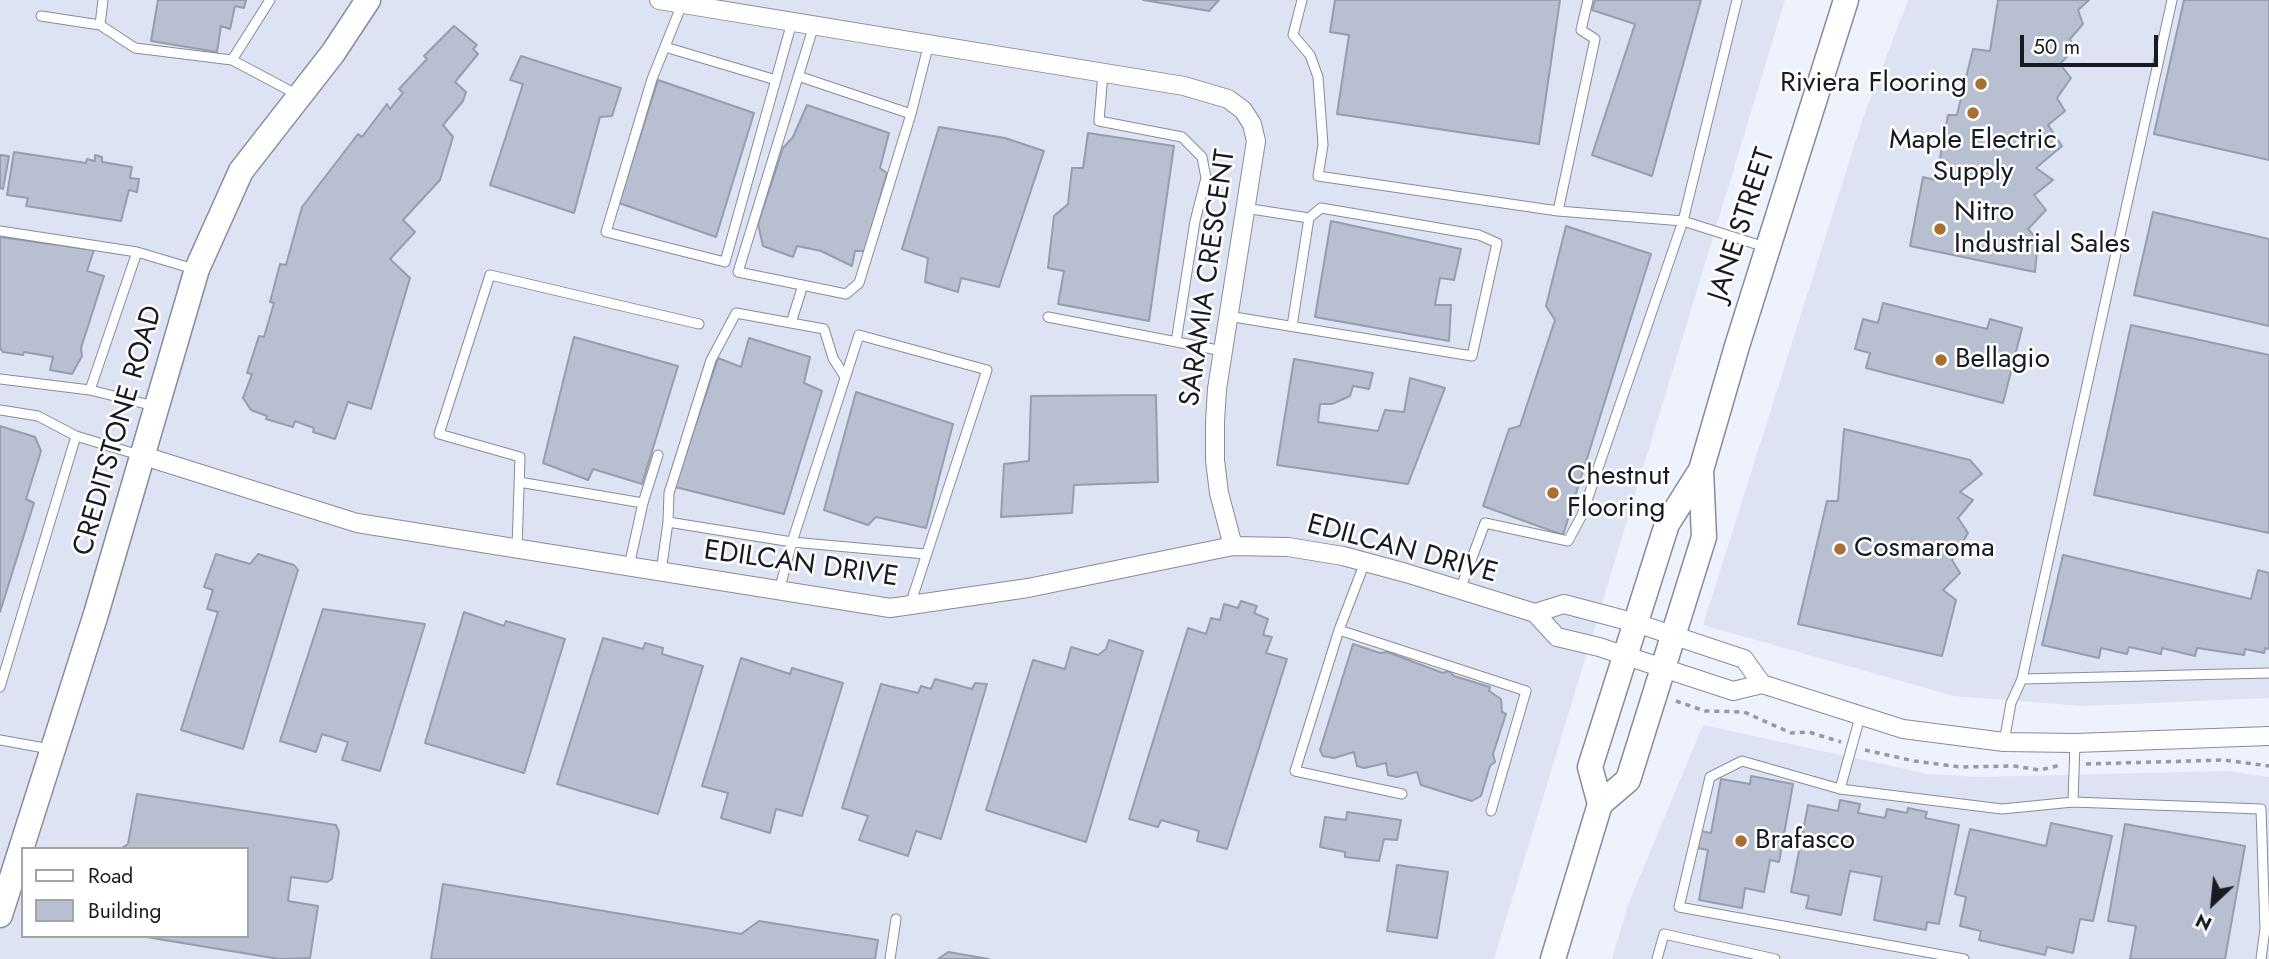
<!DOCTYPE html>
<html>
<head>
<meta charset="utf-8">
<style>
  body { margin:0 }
  #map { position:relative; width:2269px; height:959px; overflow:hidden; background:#edf2fd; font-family:Jost,sans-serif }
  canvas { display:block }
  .legend { position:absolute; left:21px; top:847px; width:228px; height:91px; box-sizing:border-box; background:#fff; border:2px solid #a3a4a7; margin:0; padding:9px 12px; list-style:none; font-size:21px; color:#181b22 }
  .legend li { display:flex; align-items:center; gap:14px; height:35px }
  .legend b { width:35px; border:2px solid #a3a4a7 }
  .north { position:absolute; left:2178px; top:868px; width:70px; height:70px; -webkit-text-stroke:5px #fff; paint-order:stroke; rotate:206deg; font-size:19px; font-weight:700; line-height:28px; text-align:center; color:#181b22 }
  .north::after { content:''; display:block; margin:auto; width:24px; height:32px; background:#181b22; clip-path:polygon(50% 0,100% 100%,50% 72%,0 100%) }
  .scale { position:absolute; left:2020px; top:35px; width:138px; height:32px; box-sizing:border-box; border:4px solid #181b22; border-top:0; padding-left:9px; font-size:21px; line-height:24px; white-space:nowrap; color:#181b22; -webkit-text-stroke:5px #fff; paint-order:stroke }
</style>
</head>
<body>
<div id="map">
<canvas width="2269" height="959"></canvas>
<ul class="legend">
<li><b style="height:9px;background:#fff"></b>Road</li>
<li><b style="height:19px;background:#b7bfd1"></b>Building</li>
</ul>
<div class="north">N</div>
<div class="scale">50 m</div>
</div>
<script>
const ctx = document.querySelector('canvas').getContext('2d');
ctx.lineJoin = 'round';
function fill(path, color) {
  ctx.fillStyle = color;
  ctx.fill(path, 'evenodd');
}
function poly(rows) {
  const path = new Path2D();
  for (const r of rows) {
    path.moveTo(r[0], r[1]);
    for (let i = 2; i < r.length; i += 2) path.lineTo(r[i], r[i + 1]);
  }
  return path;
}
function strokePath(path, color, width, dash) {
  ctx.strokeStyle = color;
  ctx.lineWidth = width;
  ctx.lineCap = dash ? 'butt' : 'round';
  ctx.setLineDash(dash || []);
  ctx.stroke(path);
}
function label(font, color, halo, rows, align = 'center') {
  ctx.font = font + ' Jost,sans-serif';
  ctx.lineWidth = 5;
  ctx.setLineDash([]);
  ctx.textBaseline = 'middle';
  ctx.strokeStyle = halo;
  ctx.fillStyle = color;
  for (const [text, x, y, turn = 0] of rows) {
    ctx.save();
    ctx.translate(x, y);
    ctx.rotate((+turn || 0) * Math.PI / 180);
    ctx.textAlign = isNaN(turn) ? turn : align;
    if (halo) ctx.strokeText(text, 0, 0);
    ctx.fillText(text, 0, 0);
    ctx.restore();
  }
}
fill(poly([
  [0,0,1785,0,1494,959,0,959],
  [23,849,247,849,247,936,23,936],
  [1908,0,2269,0,2269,698,2084,706,1954,696,1703,625,1862,121],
  [1703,725,1928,774,1978,777,2229,771,2269,777,2269,959,1612,959,1628,905]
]), '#dde3f2');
const building = poly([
  [158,0,246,0,244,8,235,6,230,29,221,26,217,52,151,41,158,0],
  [1143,0,1219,0,1209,11,1143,0],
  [1335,0,1560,0,1539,144,1337,114,1349,35,1330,32,1335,0],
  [1595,0,1701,0,1652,176,1592,155,1635,24,1592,10,1595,0],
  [1998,0,2089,0,2078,10,2083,24,2070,39,2074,49,2060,64,2071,78,2057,98,2065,111,2048,125,2062,146,2036,168,2053,180,2034,195,2046,210,2028,229,2038,240,2035,272,1910,246,1923,177,1936,180,1948,115,1957,115,1973,49,1990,51,1998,0],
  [2184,0,2269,0,2269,160,2154,134,2184,0],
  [454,26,477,45,473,49,478,54,455,82,466,92,463,101,443,125,453,137,440,180,403,220,415,232,390,259,410,278,371,409,348,402,335,439,313,432,314,428,295,421,293,427,266,419,267,416,251,410,243,398,252,374,247,373,259,336,264,337,274,303,270,302,280,264,286,265,302,207,358,134,362,137,387,104,390,109,403,93,399,89,427,59,424,56,454,26],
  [521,56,621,88,612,116,600,117,574,213,490,185,523,84,510,80,521,56],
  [658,80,754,113,716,237,619,203,658,80],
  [807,105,889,133,880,168,887,173,865,251,855,251,852,266,821,251,797,246,793,257,763,246,758,224,783,148,793,137,807,105],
  [939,127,1005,138,1044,151,999,287,961,278,958,292,925,282,928,258,902,249,939,127],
  [1088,133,1174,146,1149,321,1058,304,1064,271,1048,268,1054,216,1068,204,1072,168,1083,168,1088,133],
  [14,152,86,163,87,159,95,161,95,155,102,157,102,162,132,167,130,178,139,179,137,192,129,190,121,221,26,206,28,198,7,195,14,152],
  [0,155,9,156,3,189,0,188,0,155],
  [2153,212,2269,239,2269,326,2134,295,2153,212],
  [1331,221,1461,249,1454,280,1440,278,1435,305,1451,305,1449,341,1315,317,1331,221],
  [1566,226,1651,254,1563,535,1483,506,1509,429,1520,426,1555,320,1546,306,1566,226],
  [0,237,94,250,87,271,104,276,81,348,82,356,72,374,50,370,53,357,24,352,23,355,3,352,0,348,0,237],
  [1883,303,1987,329,1990,319,2022,328,2003,403,1866,368,1870,353,1855,349,1863,319,1878,323,1883,303],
  [2131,325,2269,355,2269,533,2094,495,2131,325],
  [574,337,678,366,642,484,593,469,588,480,543,463,574,337],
  [749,338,810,357,804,383,822,391,784,514,675,487,718,358,741,367,749,338],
  [1294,359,1373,373,1369,389,1353,386,1350,396,1332,404,1320,404,1318,422,1378,431,1385,410,1404,412,1410,378,1445,388,1408,484,1277,465,1294,359],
  [856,392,953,424,926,528,876,517,868,525,824,510,856,392],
  [1156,395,1158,482,1074,485,1072,513,1001,517,1004,464,1029,461,1031,396,1156,395],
  [0,426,35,437,41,451,26,499,34,503,0,612,0,426],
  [1844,429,1970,460,1982,474,1960,492,1973,500,1958,518,1968,533,1952,560,1960,573,1943,590,1956,600,1942,656,1798,624,1827,501,1838,501,1844,429],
  [216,554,250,564,258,554,294,565,298,570,243,749,181,730,218,612,207,609,213,590,204,587,216,554],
  [2063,555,2251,599,2258,570,2269,573,2269,649,2265,648,2264,653,2245,649,2244,655,2197,648,2195,656,2162,648,2161,654,2129,647,2127,654,2101,648,2099,658,2042,645,2063,555],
  [1241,601,1257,606,1254,613,1268,619,1263,635,1272,637,1266,653,1287,659,1227,849,1197,841,1199,831,1161,820,1158,827,1129,819,1188,628,1206,634,1211,618,1220,620,1224,604,1238,608,1241,601],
  [323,609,425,624,380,771,342,760,348,742,322,734,316,752,280,741,323,609],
  [464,612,504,626,506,621,565,639,524,773,425,743,464,612],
  [603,638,643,649,645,643,663,648,662,654,703,666,658,814,557,784,603,638],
  [1109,640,1143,651,1086,842,986,810,1033,660,1065,669,1071,647,1098,655,1106,649,1109,640],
  [1353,644,1380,653,1387,652,1443,673,1449,671,1454,676,1490,687,1489,691,1501,699,1502,712,1506,714,1493,754,1495,762,1490,766,1481,796,1472,801,1421,785,1417,772,1397,777,1388,775,1386,763,1364,768,1357,766,1354,752,1334,758,1323,756,1320,750,1353,644],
  [741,658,790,674,792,668,843,683,802,816,776,809,770,833,721,818,728,793,702,786,741,658],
  [935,679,972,689,975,683,987,684,941,839,916,831,908,856,859,840,868,816,842,808,881,684,918,693,921,686,931,689,935,679],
  [1751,776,1793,784,1779,862,1770,860,1764,892,1745,888,1742,908,1699,900,1708,850,1698,848,1701,831,1711,833,1721,779,1750,784,1751,776],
  [137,794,336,825,339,832,332,879,327,882,291,877,288,901,318,906,310,958,279,959,140,936,247,936,247,849,120,849,128,844,137,794],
  [1840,800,1860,804,1858,813,1885,818,1887,809,1907,813,1908,808,1927,812,1925,818,1959,825,1939,924,1927,922,1926,930,1874,920,1882,877,1850,871,1841,915,1806,908,1809,896,1791,892,1808,805,1838,811,1840,800],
  [1347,812,1401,820,1397,840,1384,839,1379,861,1345,857,1345,852,1320,847,1325,817,1346,820,1347,812],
  [2051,823,2112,836,2093,921,2080,919,2073,953,2047,947,2045,955,1979,940,1981,931,1960,926,1966,897,1955,894,1970,829,2046,846,2051,823],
  [2125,824,2245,846,2225,959,2130,959,2136,926,2108,921,2125,824],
  [1397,865,1448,872,1437,938,1387,931,1397,865],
  [443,884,741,934,759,921,878,940,875,959,431,959,443,884],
  [948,952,989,959,938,959,948,952]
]);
fill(building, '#b7bfd1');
strokePath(building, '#959dae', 2);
const lane = poly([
  [103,0,100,25,135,48,232,60,298,95],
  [1302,0,1293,35,1310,55,1318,77,1323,145,1318,176,1558,211,1683,221,1765,247],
  [682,4,652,79,606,232,725,262,792,22],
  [41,16,100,25],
  [814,25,738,272,846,294,859,283,911,114,929,43],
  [665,47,776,80],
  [232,60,270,0],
  [1103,73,1099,121,1182,137,1202,157,1206,178,1195,221,1176,342],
  [798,76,911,114],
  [1558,211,1595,39,1581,30,1588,0],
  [0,231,137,252,194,269],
  [1228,316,1472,356,1497,243,1479,235,1321,208,1309,218,1245,208],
  [1048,317,1223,351],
  [791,323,803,285],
  [1292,326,1309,218],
  [0,379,90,390,154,406],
  [90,390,137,252],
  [0,410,38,416,76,436,139,455],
  [519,482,643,503,629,566],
  [643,503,658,455],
  [668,522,669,493,711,360,736,313,824,329,833,358,845,377],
  [517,548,520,457,439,434,490,275,699,324],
  [1365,562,1339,630,1526,691,1491,811],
  [661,572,668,522,792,542,779,591],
  [1460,590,1485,523,1568,541,1582,515,1683,221,1737,0],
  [910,605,987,370,859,335,792,542,925,554],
  [1339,630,1295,771,1402,794],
  [2022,679,2269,673],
  [0,687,76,436],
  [1860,717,1840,789,1742,761,1710,777,1679,907,1964,959],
  [0,740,50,749],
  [2004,742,2011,703,2022,679,2172,0],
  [1840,789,2002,809,2073,802,2075,743],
  [2073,802,2261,809,2265,929,2261,959],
  [890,959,896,919],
  [1657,959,1664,934,1775,959]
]);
const street = poly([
  [659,0,1184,86,1228,99,1243,110,1252,124,1256,141,1217,389,1215,422,1215,460,1219,493,1233,546],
  [144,456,357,523,890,608,1028,588,1233,546,1288,547,1343,556,1406,573,1535,613,1557,637,1599,647,1733,691,1762,684,1903,729,2004,742,2075,743,2269,736],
  [1535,613,1564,604,1636,623,1744,659,1762,684]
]);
const secondary = poly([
  [1600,804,1628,780,1704,537,1701,470],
  [0,915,96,614,197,269,241,171,333,53,368,0],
  [1553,959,1600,804,1590,767,1667,524,1701,470,1737,346,1846,0]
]);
strokePath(lane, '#858c9d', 11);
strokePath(street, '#858c9d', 20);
strokePath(secondary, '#858c9d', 27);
strokePath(poly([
  [1676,701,1705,711,1744,712,1791,733,1809,732,1841,742],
  [1865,750,1914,761,1961,767,2014,766,2040,770,2061,765],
  [2086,764,2224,760,2269,766]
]), '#9599a3', 3.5, [5, 5]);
strokePath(lane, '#fff', 9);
strokePath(street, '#fff', 18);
strokePath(secondary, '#fff', 24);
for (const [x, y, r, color] of [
  [1981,84,7,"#a96f2f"],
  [1973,113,7,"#a96f2f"],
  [1940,229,7,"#a96f2f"],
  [1941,360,7,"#a96f2f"],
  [1553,493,7,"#a96f2f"],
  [1840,549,7,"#a96f2f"],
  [1741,841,7,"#a96f2f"]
]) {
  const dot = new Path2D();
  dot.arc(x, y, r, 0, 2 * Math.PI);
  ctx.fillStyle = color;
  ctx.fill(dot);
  strokePath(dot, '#fff', 2.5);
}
label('28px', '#181b22', '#fff', [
  ["Riviera Flooring",1967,84,"right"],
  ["Maple Electric",1973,141,"center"],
  ["Supply",1973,173,"center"],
  ["Nitro",1954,213],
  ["Industrial Sales",1954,245],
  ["Bellagio",1955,360],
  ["Chestnut",1567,477],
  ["Flooring",1567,509],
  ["Cosmaroma",1854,549],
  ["Brafasco",1755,841]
], 'left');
label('28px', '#181b22', '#fff', [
  ["JANE STREET",1743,225,-72],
  ["SARAMIA CRESCENT",1209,278,-82],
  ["CREDITSTONE ROAD",119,431,-74],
  ["EDILCAN DRIVE",1402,550,15],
  ["EDILCAN DRIVE",801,565,8]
]);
</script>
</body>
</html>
